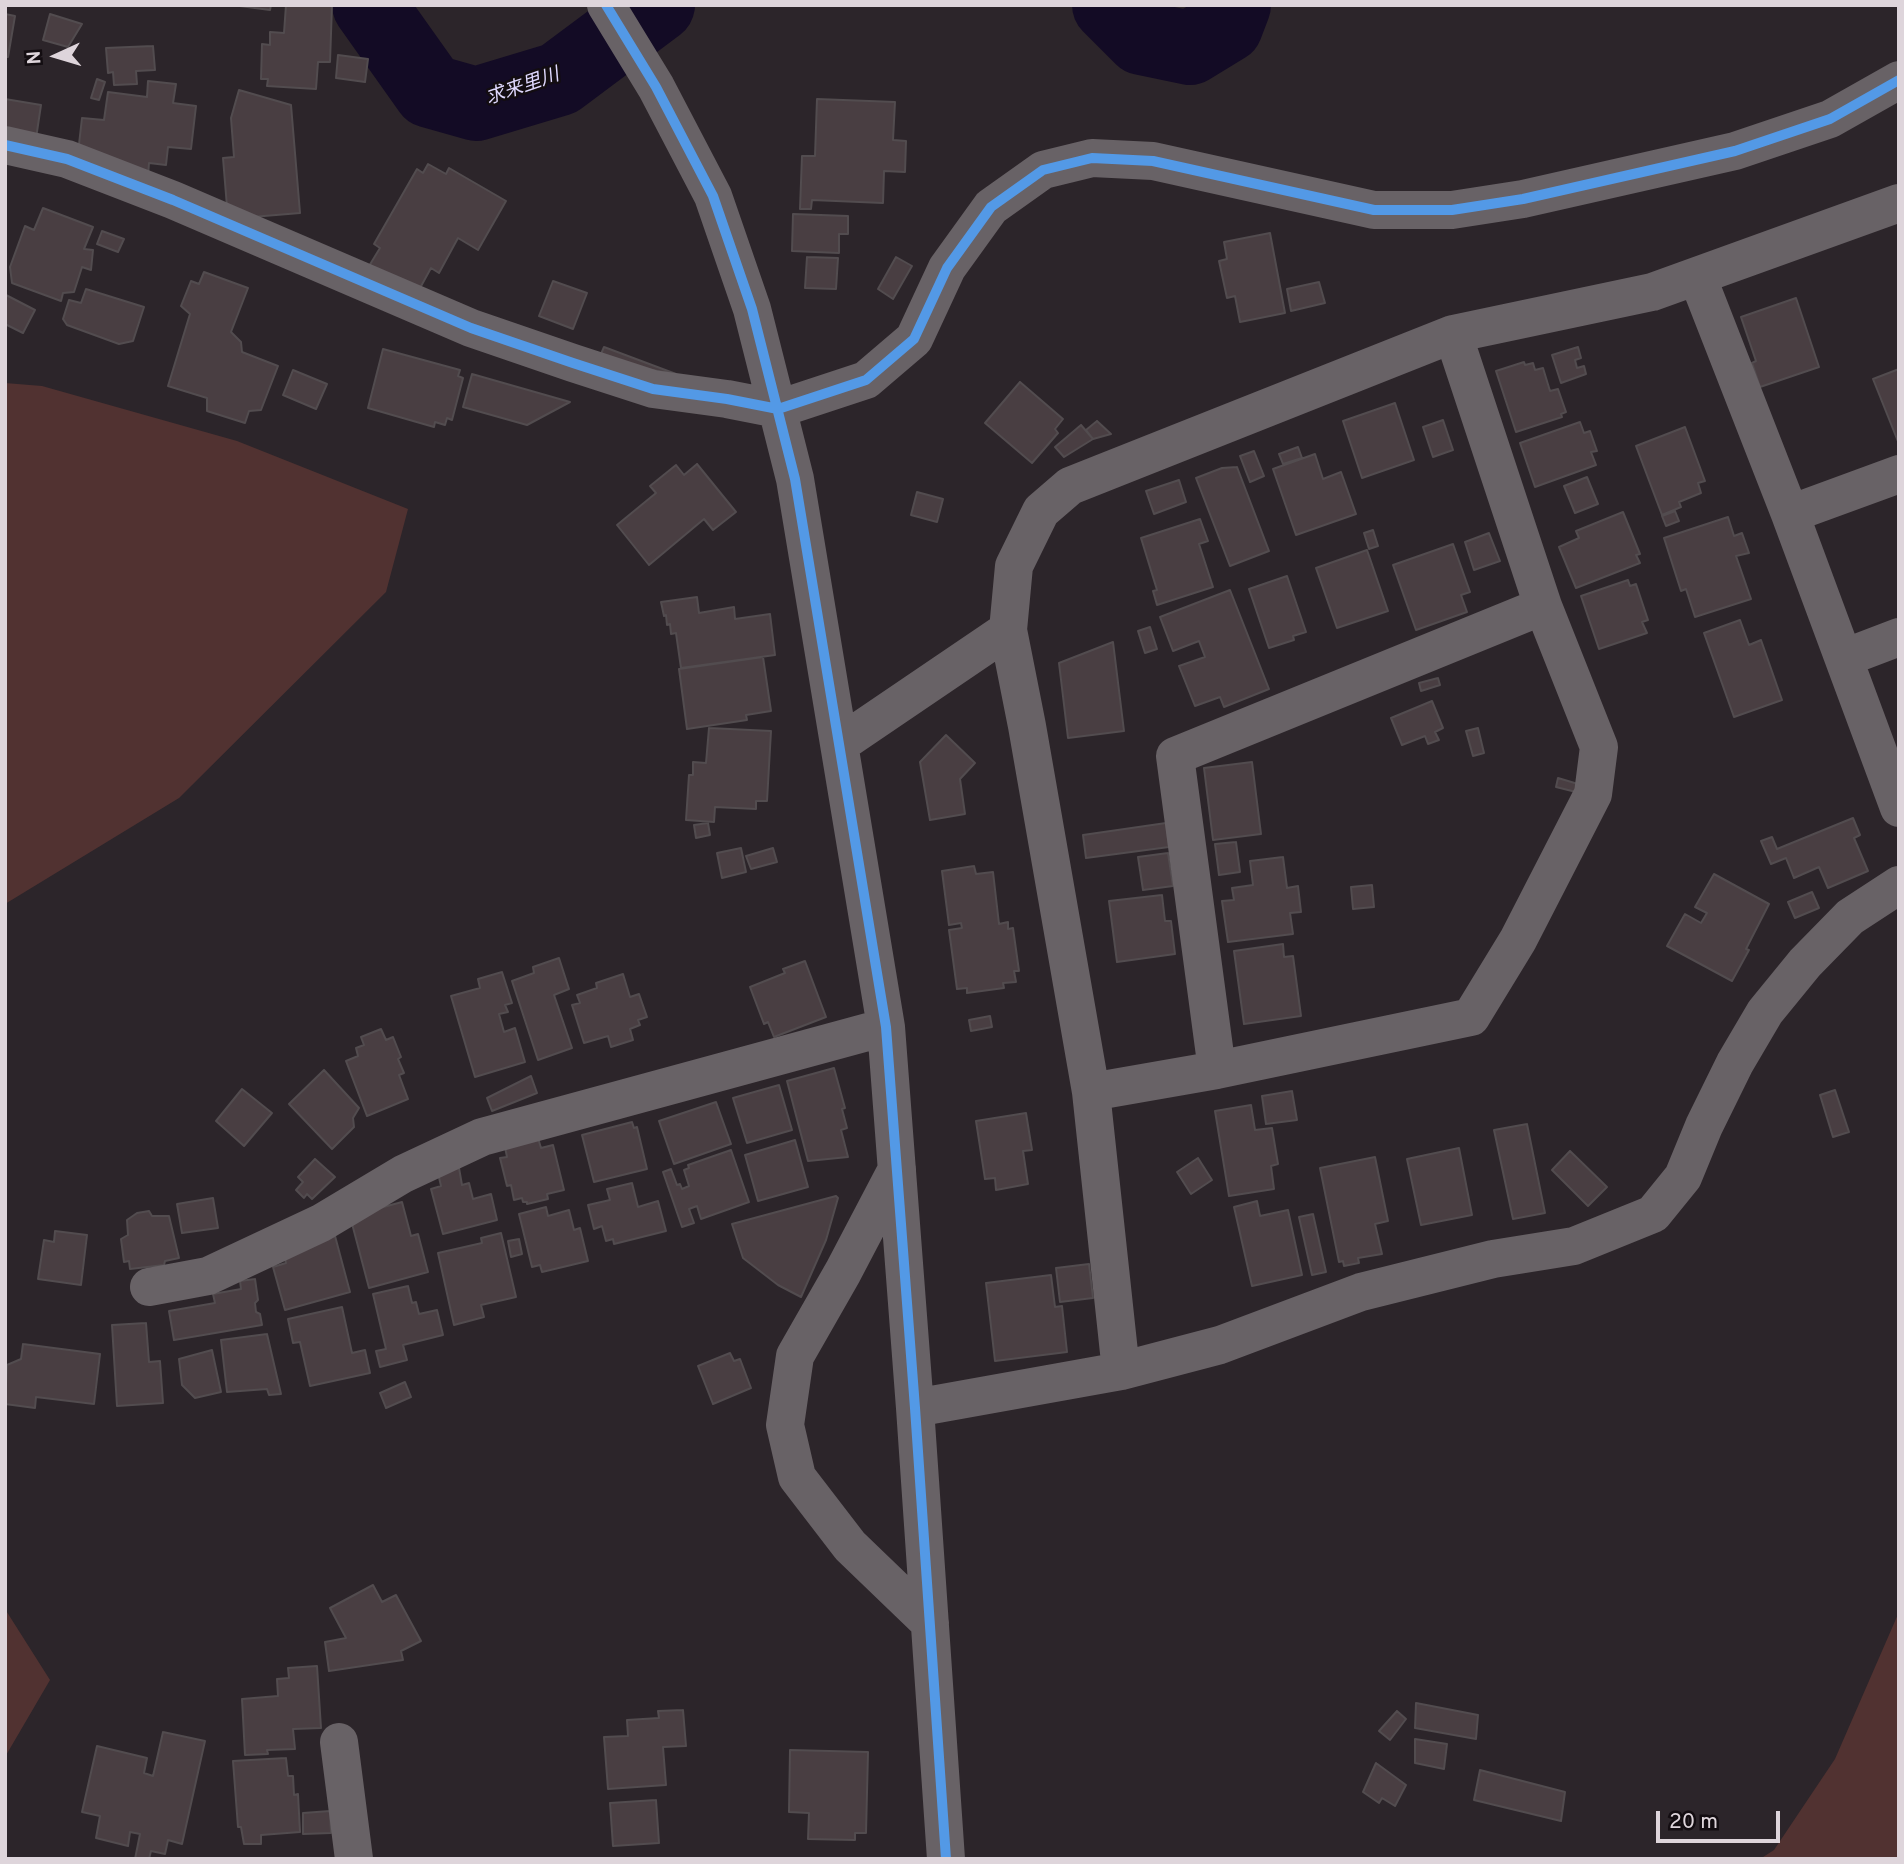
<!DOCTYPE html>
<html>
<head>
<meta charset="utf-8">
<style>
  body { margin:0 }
  #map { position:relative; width:1904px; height:1864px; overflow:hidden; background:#2c252a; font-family:Overpass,sans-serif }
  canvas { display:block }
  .frame { position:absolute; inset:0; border:7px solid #ded5db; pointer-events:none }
  .north { position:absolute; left:21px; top:21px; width:70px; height:70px; -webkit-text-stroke:5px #130d11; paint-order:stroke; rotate:266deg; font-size:19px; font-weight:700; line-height:28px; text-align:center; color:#ded5db }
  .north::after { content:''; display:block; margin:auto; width:24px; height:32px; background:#ded5db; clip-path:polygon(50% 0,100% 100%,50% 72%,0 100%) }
  .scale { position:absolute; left:1656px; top:1811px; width:124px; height:32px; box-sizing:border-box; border:4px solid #ded5db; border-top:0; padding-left:9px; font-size:21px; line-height:24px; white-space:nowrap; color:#ded5db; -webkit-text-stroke:5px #130d11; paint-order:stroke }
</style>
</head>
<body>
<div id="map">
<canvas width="1904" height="1864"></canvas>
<div class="frame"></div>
<div class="north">N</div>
<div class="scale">20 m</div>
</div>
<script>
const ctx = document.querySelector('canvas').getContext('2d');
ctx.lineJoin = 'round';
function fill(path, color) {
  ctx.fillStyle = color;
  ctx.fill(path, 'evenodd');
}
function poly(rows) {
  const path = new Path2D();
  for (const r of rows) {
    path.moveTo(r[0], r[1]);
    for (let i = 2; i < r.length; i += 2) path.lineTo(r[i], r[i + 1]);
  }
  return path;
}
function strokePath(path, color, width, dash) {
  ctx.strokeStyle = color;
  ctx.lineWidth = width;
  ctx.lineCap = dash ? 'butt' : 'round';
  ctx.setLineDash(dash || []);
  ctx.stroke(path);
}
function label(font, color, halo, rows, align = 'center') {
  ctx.font = font + ' Overpass,"Noto Sans JP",sans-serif';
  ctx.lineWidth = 5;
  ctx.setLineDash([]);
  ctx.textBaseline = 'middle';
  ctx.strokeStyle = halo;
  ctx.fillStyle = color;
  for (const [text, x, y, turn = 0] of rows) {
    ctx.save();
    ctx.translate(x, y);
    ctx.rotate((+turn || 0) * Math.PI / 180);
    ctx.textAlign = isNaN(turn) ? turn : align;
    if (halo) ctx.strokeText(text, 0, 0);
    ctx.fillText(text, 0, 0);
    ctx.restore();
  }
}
fill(poly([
  [5,383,42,386,237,441,408,509,386,592,179,798,5,904],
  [5,1609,50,1680,5,1757],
  [1899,1612,1899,1859,1760,1859,1774,1850,1835,1759]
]), '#513231');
strokePath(poly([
  [369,5,430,91,476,104,559,79,658,5],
  [1109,5,1142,38,1190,48,1226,26,1234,5]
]), '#130b25', 74);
const building = poly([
  [232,5,271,5,270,10,232,5],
  [286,5,332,5,330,62,318,62,316,89,267,86,268,79,261,79,262,44,270,45,270,32,284,33,286,5],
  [5,14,15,16,8,57,5,57,5,14],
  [50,14,82,24,68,47,43,40,50,14],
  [153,46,155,70,136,71,137,84,114,85,113,72,108,73,106,48,153,46],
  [338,55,368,59,365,82,336,78,338,55],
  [97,79,105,82,99,100,91,98,97,79],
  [148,81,176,84,173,103,196,106,191,149,168,147,166,165,149,163,148,176,78,153,82,118,104,120,108,92,147,97,148,81],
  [239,90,291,105,300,213,228,219,223,158,234,157,231,118,239,90],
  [5,99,41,105,35,145,5,140,5,99],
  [817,99,895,102,893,140,906,141,905,172,884,171,883,203,812,200,811,209,800,209,802,156,815,156,817,99],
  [428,164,446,174,449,168,506,201,478,250,458,238,439,273,431,268,414,299,366,271,380,248,374,244,417,169,423,173,428,164],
  [43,208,93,227,84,249,93,250,91,270,82,267,74,292,63,293,61,301,12,283,10,267,25,226,34,230,43,208],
  [793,214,848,216,848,234,839,234,839,253,792,251,793,214],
  [102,231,124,239,118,252,97,244,102,231],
  [1270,233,1285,313,1240,322,1235,296,1227,298,1219,261,1227,259,1224,242,1270,233],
  [807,257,838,258,836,289,805,288,807,257],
  [896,257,912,266,893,299,878,289,896,257],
  [204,272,248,288,231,332,241,342,242,352,278,366,261,410,249,411,245,423,207,411,207,398,168,386,190,314,181,306,191,281,199,284,204,272],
  [553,281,587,293,573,329,539,316,553,281],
  [1319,282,1325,303,1291,311,1287,289,1319,282],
  [86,289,144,307,133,341,119,344,67,325,63,319,69,300,81,303,86,289],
  [6,295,35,310,23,333,5,324,6,295],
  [1796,298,1819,367,1760,387,1752,363,1756,361,1741,317,1796,298],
  [604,347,676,374,598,361,604,347],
  [1578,347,1581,358,1575,360,1577,368,1584,366,1586,374,1561,383,1552,355,1578,347],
  [383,349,460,370,458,376,463,378,452,420,447,418,445,425,435,422,434,427,368,408,383,349],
  [1524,362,1525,365,1533,363,1535,370,1543,368,1550,391,1558,389,1566,412,1561,414,1562,417,1516,432,1496,371,1524,362],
  [1899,369,1899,444,1873,379,1899,369],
  [293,370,327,384,316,409,283,395,293,370],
  [472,374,570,402,527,425,463,407,472,374],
  [1020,382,1063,419,1055,429,1058,433,1032,463,985,423,1020,382],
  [1395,403,1414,460,1362,478,1343,421,1395,403],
  [1443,420,1453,450,1433,457,1423,427,1443,420],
  [1097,421,1111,434,1093,439,1086,430,1097,421],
  [1580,422,1584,433,1590,431,1597,451,1591,452,1596,465,1535,487,1520,443,1580,422],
  [1081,425,1093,439,1064,457,1055,447,1081,425],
  [1685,427,1705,481,1698,483,1701,493,1679,502,1681,507,1662,515,1636,446,1685,427],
  [1298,447,1302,458,1283,464,1279,454,1298,447],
  [1254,451,1264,476,1250,482,1240,456,1254,451],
  [1315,454,1323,479,1341,472,1356,514,1296,535,1273,469,1315,454],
  [697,464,736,512,713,530,704,519,649,565,617,525,656,493,650,486,676,465,684,475,697,464],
  [1237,467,1269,551,1230,566,1196,478,1222,468,1237,467],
  [1587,477,1598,504,1575,513,1564,486,1587,477],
  [1179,480,1186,502,1154,514,1146,491,1179,480],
  [917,492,943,499,937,522,911,515,917,492],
  [1675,511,1679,521,1666,526,1662,516,1675,511],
  [1623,512,1640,554,1636,555,1640,563,1576,588,1559,547,1579,538,1576,531,1623,512],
  [1728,517,1734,536,1742,533,1749,553,1736,556,1751,599,1695,617,1686,589,1681,591,1664,538,1728,517],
  [1200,519,1208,541,1199,544,1213,587,1157,605,1153,591,1157,590,1141,538,1200,519],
  [1373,530,1378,546,1369,549,1364,533,1373,530],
  [1489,533,1500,561,1474,570,1465,542,1489,533],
  [1453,544,1470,592,1461,595,1467,612,1416,630,1393,565,1453,544],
  [1367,550,1388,611,1337,628,1316,568,1367,550],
  [1287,576,1306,632,1293,636,1294,640,1269,648,1249,589,1287,576],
  [1628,580,1630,586,1636,584,1648,620,1642,622,1647,633,1599,649,1581,596,1628,580],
  [1230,590,1269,689,1224,707,1220,697,1195,706,1179,666,1205,657,1199,641,1173,651,1160,617,1230,590],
  [697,597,699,613,734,607,735,619,770,614,775,655,681,668,676,633,671,634,670,624,667,625,666,615,664,616,661,602,697,597],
  [1740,620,1749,645,1761,640,1782,700,1734,717,1704,633,1740,620],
  [1150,627,1157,649,1145,653,1138,631,1150,627],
  [1113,642,1124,731,1068,738,1059,663,1113,642],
  [763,657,771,711,746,715,747,720,687,729,679,669,763,657],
  [1438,678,1440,685,1421,691,1419,683,1438,678],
  [1432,701,1443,728,1435,732,1439,740,1428,744,1425,736,1402,745,1391,718,1432,701],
  [709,728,771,731,767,801,756,801,756,809,715,807,714,822,686,820,689,775,693,775,693,762,706,763,709,728],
  [1478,728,1484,753,1473,756,1466,731,1478,728],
  [946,735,975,763,960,779,965,814,930,820,920,762,946,735],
  [1252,762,1261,834,1213,840,1204,768,1252,762],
  [1558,778,1578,784,1576,792,1556,787,1558,778],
  [1853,818,1860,835,1854,838,1868,871,1828,888,1819,867,1794,878,1786,858,1771,864,1761,841,1772,837,1777,849,1853,818],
  [708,823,710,835,696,838,694,825,708,823],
  [1166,823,1169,847,1086,858,1083,835,1166,823],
  [1236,842,1240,872,1219,875,1215,844,1236,842],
  [741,848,746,872,722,878,717,853,741,848],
  [773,848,777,862,751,869,746,856,773,848],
  [1168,853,1173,886,1143,890,1138,857,1168,853],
  [1283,857,1287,888,1298,886,1301,912,1290,913,1293,934,1228,942,1222,901,1234,900,1232,888,1253,885,1250,861,1283,857],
  [974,866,976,874,993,872,999,924,1008,922,1008,929,1013,928,1019,971,1014,971,1016,982,1003,983,1004,988,967,993,967,988,957,989,949,930,962,928,961,923,949,925,942,871,974,866],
  [1714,874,1769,904,1746,949,1749,950,1732,981,1667,946,1685,914,1701,923,1707,913,1695,907,1714,874],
  [1372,885,1374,907,1353,909,1351,887,1372,885],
  [1812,892,1819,908,1795,918,1788,902,1812,892],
  [1162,895,1165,921,1171,921,1175,954,1117,962,1109,901,1162,895],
  [1283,944,1284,957,1293,956,1301,1016,1244,1024,1234,951,1283,944],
  [559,958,569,989,554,995,572,1048,538,1060,512,981,534,973,533,967,559,958],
  [805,961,826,1017,774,1037,768,1022,764,1024,750,987,785,973,783,969,805,961],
  [502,972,512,1003,505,1005,508,1012,499,1014,504,1032,515,1028,525,1062,475,1077,451,996,480,988,478,979,502,972],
  [623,974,630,997,639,994,647,1017,638,1020,640,1025,630,1029,633,1040,611,1047,608,1036,584,1043,572,1005,580,1003,577,995,597,988,596,983,623,974],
  [990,1016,992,1027,971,1031,969,1020,990,1016],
  [381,1029,386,1040,393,1037,401,1057,398,1059,404,1073,399,1075,408,1099,367,1116,346,1061,358,1056,356,1048,364,1045,361,1037,381,1029],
  [834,1068,845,1108,842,1109,847,1128,841,1130,848,1157,808,1161,787,1081,834,1068],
  [324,1070,359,1108,353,1118,354,1127,332,1149,289,1104,324,1070],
  [531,1076,537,1093,492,1111,487,1098,531,1076],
  [779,1085,792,1130,747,1143,733,1098,779,1085],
  [242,1089,272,1113,244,1146,216,1121,242,1089],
  [1835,1090,1849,1132,1833,1137,1820,1095,1835,1090],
  [1292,1091,1297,1120,1266,1124,1262,1096,1292,1091],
  [716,1102,731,1144,674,1164,659,1121,716,1102],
  [1251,1105,1255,1130,1272,1128,1278,1164,1271,1166,1274,1189,1229,1196,1215,1111,1251,1105],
  [1026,1113,1032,1150,1023,1151,1028,1184,996,1190,995,1178,985,1179,976,1121,1026,1113],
  [632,1122,634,1128,637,1127,647,1169,594,1182,582,1135,632,1122],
  [1527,1124,1545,1213,1513,1219,1494,1130,1527,1124],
  [538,1138,541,1148,553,1145,564,1190,547,1194,548,1199,527,1204,527,1202,523,1202,522,1198,514,1200,511,1185,507,1186,500,1158,507,1157,505,1147,538,1138],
  [795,1140,808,1187,758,1201,745,1155,795,1140],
  [1459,1148,1472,1215,1421,1225,1407,1159,1459,1148],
  [731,1150,749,1202,701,1219,697,1206,689,1209,694,1223,682,1227,663,1172,671,1169,677,1185,680,1184,682,1189,689,1186,684,1170,689,1168,688,1165,731,1150],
  [1570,1151,1607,1187,1588,1206,1552,1170,1570,1151],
  [1375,1157,1388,1221,1375,1224,1382,1254,1358,1258,1359,1263,1344,1266,1343,1261,1339,1262,1320,1168,1375,1157],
  [1198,1158,1212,1180,1191,1194,1177,1172,1198,1158],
  [315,1159,335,1177,312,1199,307,1194,304,1198,296,1190,303,1182,298,1177,315,1159],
  [459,1168,462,1185,469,1183,473,1199,491,1194,497,1220,443,1234,431,1189,441,1186,438,1173,459,1168],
  [632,1183,638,1207,658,1201,666,1231,614,1244,613,1239,606,1241,602,1226,594,1229,588,1205,610,1200,607,1189,632,1183],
  [836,1196,838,1198,826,1240,801,1297,778,1285,743,1258,732,1224,836,1196],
  [213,1198,218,1228,182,1233,177,1204,213,1198],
  [1257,1201,1260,1216,1288,1210,1302,1275,1252,1286,1234,1207,1257,1201],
  [402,1202,411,1236,418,1234,428,1272,369,1288,350,1216,402,1202],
  [546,1207,548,1216,569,1210,574,1230,580,1228,588,1261,542,1272,540,1265,532,1267,519,1214,546,1207],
  [149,1211,152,1216,169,1216,179,1258,165,1261,164,1265,130,1269,129,1261,124,1262,121,1239,128,1235,127,1220,137,1213,149,1211],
  [1313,1214,1326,1272,1312,1275,1299,1217,1313,1214],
  [55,1231,87,1235,81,1285,38,1279,44,1240,54,1242,55,1231],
  [501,1233,516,1297,481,1305,484,1317,454,1325,438,1253,482,1243,481,1238,501,1233],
  [335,1236,350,1292,285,1310,273,1267,286,1263,283,1250,335,1236],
  [519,1239,522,1254,511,1257,508,1241,519,1239],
  [1089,1264,1093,1298,1060,1302,1056,1268,1089,1264],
  [1051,1275,1055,1307,1062,1306,1067,1352,995,1361,986,1283,1051,1275],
  [255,1279,258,1300,255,1303,256,1312,260,1314,262,1325,174,1340,169,1311,215,1303,213,1294,241,1289,240,1281,255,1279],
  [408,1286,412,1303,416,1302,419,1314,437,1310,443,1335,403,1345,407,1360,380,1367,376,1351,386,1349,373,1294,408,1286],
  [342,1307,352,1353,365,1350,370,1373,310,1386,300,1342,293,1343,288,1319,342,1307],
  [146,1323,149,1362,160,1361,163,1403,117,1406,112,1325,146,1323],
  [267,1334,281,1394,269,1395,267,1389,227,1392,221,1340,267,1334],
  [23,1344,100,1354,94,1404,36,1397,35,1408,5,1404,7,1365,21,1359,23,1344],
  [212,1350,221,1392,195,1398,182,1385,179,1359,212,1350],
  [730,1353,734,1361,740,1359,751,1388,713,1404,698,1366,730,1353],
  [405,1382,411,1397,386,1408,380,1393,405,1382],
  [373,1585,382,1602,396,1595,421,1641,401,1651,403,1660,329,1671,325,1642,346,1638,330,1608,373,1585],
  [317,1666,321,1728,293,1729,295,1749,267,1750,268,1754,245,1755,242,1699,278,1696,277,1679,289,1678,288,1668,317,1666],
  [1416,1703,1478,1715,1476,1739,1415,1728,1416,1703],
  [683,1710,686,1746,663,1747,666,1785,608,1789,604,1737,628,1736,627,1720,659,1718,658,1711,683,1710],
  [1397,1711,1406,1719,1390,1740,1379,1731,1397,1711],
  [163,1732,205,1741,182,1844,168,1840,165,1854,151,1851,149,1859,135,1859,140,1834,130,1832,128,1846,96,1838,100,1816,82,1812,97,1746,147,1758,144,1773,153,1776,163,1732],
  [1415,1739,1447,1744,1444,1769,1415,1763,1415,1739],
  [790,1750,868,1752,866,1833,855,1833,855,1840,808,1839,809,1813,789,1812,790,1750],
  [286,1758,288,1776,293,1776,294,1795,298,1794,300,1832,261,1835,261,1844,244,1844,241,1827,238,1827,233,1761,286,1758],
  [1376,1763,1406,1785,1395,1806,1382,1798,1379,1803,1363,1792,1376,1763],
  [1480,1770,1565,1792,1561,1821,1474,1800,1480,1770],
  [656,1800,659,1843,613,1846,610,1803,656,1800],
  [330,1811,331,1833,303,1834,303,1813,330,1811]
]);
fill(building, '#493e42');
strokePath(building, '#524c4f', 2);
strokePath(poly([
  [606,5,656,87,713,196,752,309,795,479,886,1027,915,1408,946,1859],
  [5,145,67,159,173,200,471,328,573,363,653,389,727,399,778,409,866,380,914,339,947,268,991,207,1043,170,1092,158,1153,161,1374,210,1452,210,1523,199,1735,151,1830,119,1899,80],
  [1697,276,1790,514,1899,808],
  [1790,514,1899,474],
  [1844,658,1899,637],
  [840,744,1008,630],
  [1217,1070,1175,756,1543,606],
  [1091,1092,1217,1070,1471,1017,1518,940,1593,794,1599,747,1543,606,1453,334],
  [897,1169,843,1272,795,1356,785,1425,797,1477,850,1546,930,1623],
  [149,1287,208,1276,321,1223,403,1174,482,1137,886,1027],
  [1121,1371,1091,1092,1027,726,1008,630,1014,566,1041,511,1070,486,1453,334,1652,292,1899,203],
  [915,1408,1121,1371,1220,1345,1361,1292,1493,1259,1574,1246,1653,1214,1683,1177,1704,1126,1735,1063,1765,1012,1805,963,1850,917,1899,885],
  [339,1742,354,1859]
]), '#686266', 38);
strokePath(poly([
  [606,5,656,87,713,196,752,309,795,479,886,1027,915,1408,946,1859],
  [5,145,67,159,173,200,471,328,573,363,653,389,727,399,778,409,866,380,914,339,947,268,991,207,1043,170,1092,158,1153,161,1374,210,1452,210,1523,199,1735,151,1830,119,1899,80]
]), '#5399e6', 10);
label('italic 19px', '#dfd8fe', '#130d11', [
  ["求来里川",523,88,-19]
]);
</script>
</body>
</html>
